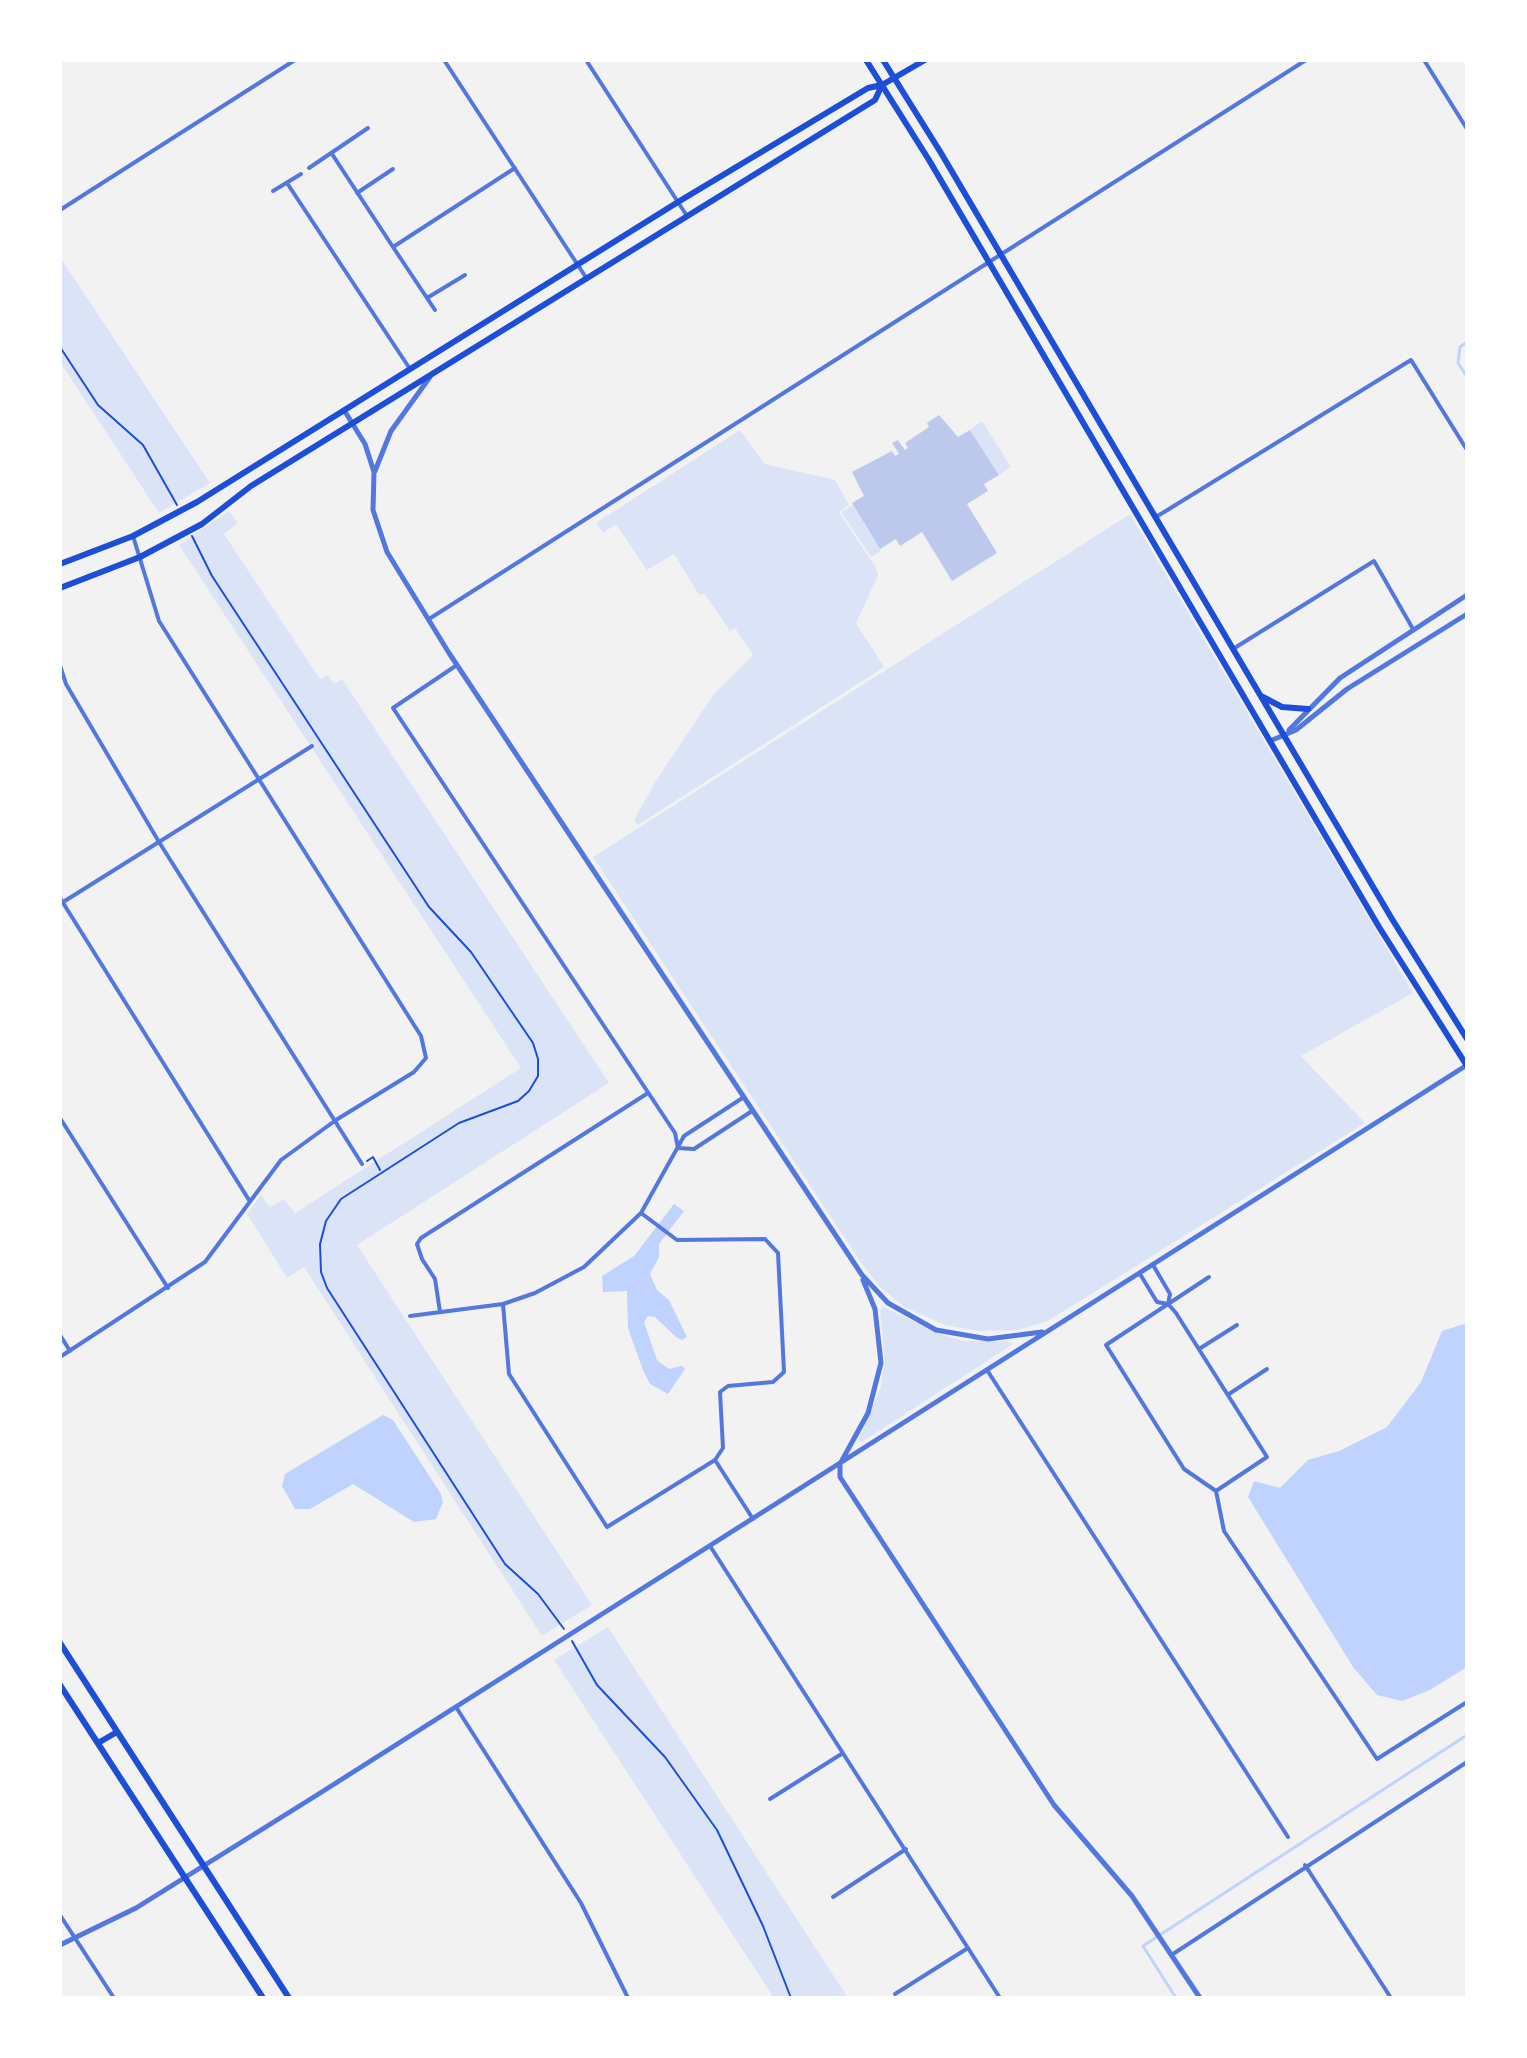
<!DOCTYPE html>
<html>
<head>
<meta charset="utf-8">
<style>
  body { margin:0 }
  #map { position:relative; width:1527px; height:2058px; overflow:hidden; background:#f2f2f2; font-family:Lato,sans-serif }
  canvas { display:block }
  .frame { position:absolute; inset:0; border:62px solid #fff; pointer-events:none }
</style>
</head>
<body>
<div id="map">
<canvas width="1527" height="2058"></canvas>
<div class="frame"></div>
</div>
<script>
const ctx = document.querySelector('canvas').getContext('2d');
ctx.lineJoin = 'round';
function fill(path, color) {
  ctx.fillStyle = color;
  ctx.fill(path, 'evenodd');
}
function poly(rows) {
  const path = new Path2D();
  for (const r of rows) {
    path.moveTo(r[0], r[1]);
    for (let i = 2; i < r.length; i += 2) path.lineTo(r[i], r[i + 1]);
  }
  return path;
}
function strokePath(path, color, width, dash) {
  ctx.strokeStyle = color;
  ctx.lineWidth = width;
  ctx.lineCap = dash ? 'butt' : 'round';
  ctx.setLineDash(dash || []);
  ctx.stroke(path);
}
fill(poly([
  [60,257,210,483,159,513,60,362],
  [982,421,1011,467,999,475,970,430],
  [740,430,765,464,835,480,849,505,839,512,876,568,878,576,856,623,884,667,638,825,634,820,657,779,714,694,753,655,735,628,730,631,704,593,699,595,674,554,647,570,616,524,603,533,596,523],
  [853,505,881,551,871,557,841,512],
  [229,511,238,523,224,534,320,679,328,675,334,684,342,679,609,1083,357,1245,592,1605,542,1636,304,1267,287,1278,247,1214,261,1195,270,1207,284,1199,295,1213,521,1068,179,545],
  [1130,514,1413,993,1301,1056,1365,1123,1048,1321,1017,1330,980,1331,945,1325,906,1308,882,1289,862,1264,593,857],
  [884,1307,939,1334,964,1341,1007,1341,1013,1344,862,1442,858,1440,880,1390,885,1362,880,1310],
  [608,1627,704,1776,848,1998,774,1998,554,1660]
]), '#dbe4f7');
fill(poly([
  [674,1204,684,1211,659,1244,659,1257,650,1274,657,1290,669,1300,687,1337,682,1340,676,1337,655,1317,648,1316,644,1322,657,1360,669,1369,682,1366,685,1369,668,1394,650,1384,643,1370,628,1328,627,1291,603,1292,602,1276,634,1256],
  [1467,1323,1467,1667,1430,1690,1402,1701,1377,1695,1353,1667,1248,1497,1254,1481,1280,1488,1308,1460,1339,1451,1387,1427,1421,1382,1442,1331],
  [383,1415,393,1420,441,1494,443,1502,436,1519,414,1522,353,1484,310,1509,295,1509,282,1486,285,1474]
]), '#bfd3fe');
strokePath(poly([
  [1467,342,1460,347,1458,363,1467,377],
  [1176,1998,1143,1946,1467,1735]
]), '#bfd3fe', 3);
fill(poly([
  [939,415,958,437,970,430,999,475,984,484,988,491,967,504,997,553,952,581,922,532,900,546,896,539,880,549,852,503,864,496,852,472,892,451,895,456,899,454,892,443,898,440,905,450,908,448,905,443,929,427,927,423]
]), '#bdc9ec');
strokePath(poly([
  [60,347,98,405,143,445,177,505],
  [192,536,212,576,429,907,471,952,533,1043,538,1059,538,1076,529,1091,518,1101,459,1123,341,1199,326,1221,320,1244,321,1272,327,1288,505,1564,538,1594,564,1629],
  [367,1161,373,1157,380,1170],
  [572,1641,597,1685,665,1757,717,1830,763,1926,791,1998]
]), '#1d4ed8', 2);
strokePath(poly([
  [444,60,587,279],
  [586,60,687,216],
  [1424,60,1467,129],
  [332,154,393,247,515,168],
  [309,168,368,128],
  [287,183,410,369],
  [273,191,301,174],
  [357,193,393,169],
  [60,210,295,60],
  [393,247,435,310],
  [427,298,465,275],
  [1156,517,1411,360,1467,450],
  [429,619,1306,60],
  [1233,649,1374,561,1413,629],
  [60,665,66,684,159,842,362,1164],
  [457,665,393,708,675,1133,678,1148],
  [60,898,249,1200],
  [60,904,312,746],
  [60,1118,168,1288],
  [678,1148,694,1149,752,1111],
  [641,1213,677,1240,765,1239,778,1253,784,1372,773,1382,728,1386,720,1392,723,1448,715,1460,753,1519],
  [1153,1265,1170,1294,1168,1304],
  [1140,1274,1157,1302,1168,1304,1176,1313,1267,1457,1216,1491],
  [1209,1277,1106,1345,1184,1469,1216,1491,1224,1531,1377,1759,1467,1702],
  [503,1304,509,1374,607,1527,715,1460],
  [440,1312,435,1279,422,1259,417,1244,421,1238,648,1093],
  [410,1316,503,1304,535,1293,584,1267,641,1213,684,1136,744,1097],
  [60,1335,70,1351],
  [1199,1349,1237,1325],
  [60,1357,205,1262,281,1160,336,1120,414,1072,426,1058,421,1036,159,621,133,536],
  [987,1370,1288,1837],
  [1229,1394,1267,1369],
  [710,1546,1000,1998],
  [456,1707,581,1903,628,1998],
  [770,1799,843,1753],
  [1305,1865,1391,1998],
  [833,1897,906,1849],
  [60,1915,114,1998],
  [1173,1954,1467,1762],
  [895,1994,968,1948]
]), '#5277de', 4);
strokePath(poly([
  [344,410,365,444,374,472,373,510,387,552,449,653,862,1275,888,1303,936,1330,988,1339,1042,1332],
  [375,471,391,431,430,377],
  [1289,730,1340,678,1467,595],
  [1270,741,1296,730,1347,689,1467,614],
  [863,1280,875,1309,881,1363,868,1413,840,1464,840,1477,1054,1805,1132,1896,1200,1998],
  [60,1945,136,1908,317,1795,1467,1065]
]), '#5277de', 5);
strokePath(poly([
  [866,60,929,160,1379,927,1467,1066],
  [883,60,941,153,1392,919,1467,1039],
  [1263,697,1282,707,1308,709],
  [60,1643,289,1998],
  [60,1685,263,1998],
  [98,1743,117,1732]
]), '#1d4ed8', 6);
strokePath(poly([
  [60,564,133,536,197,502,678,202,868,88,882,85,925,60],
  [60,588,140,557,202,524,251,486,875,100,882,85]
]), '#1d4ed8', 6);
</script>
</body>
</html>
